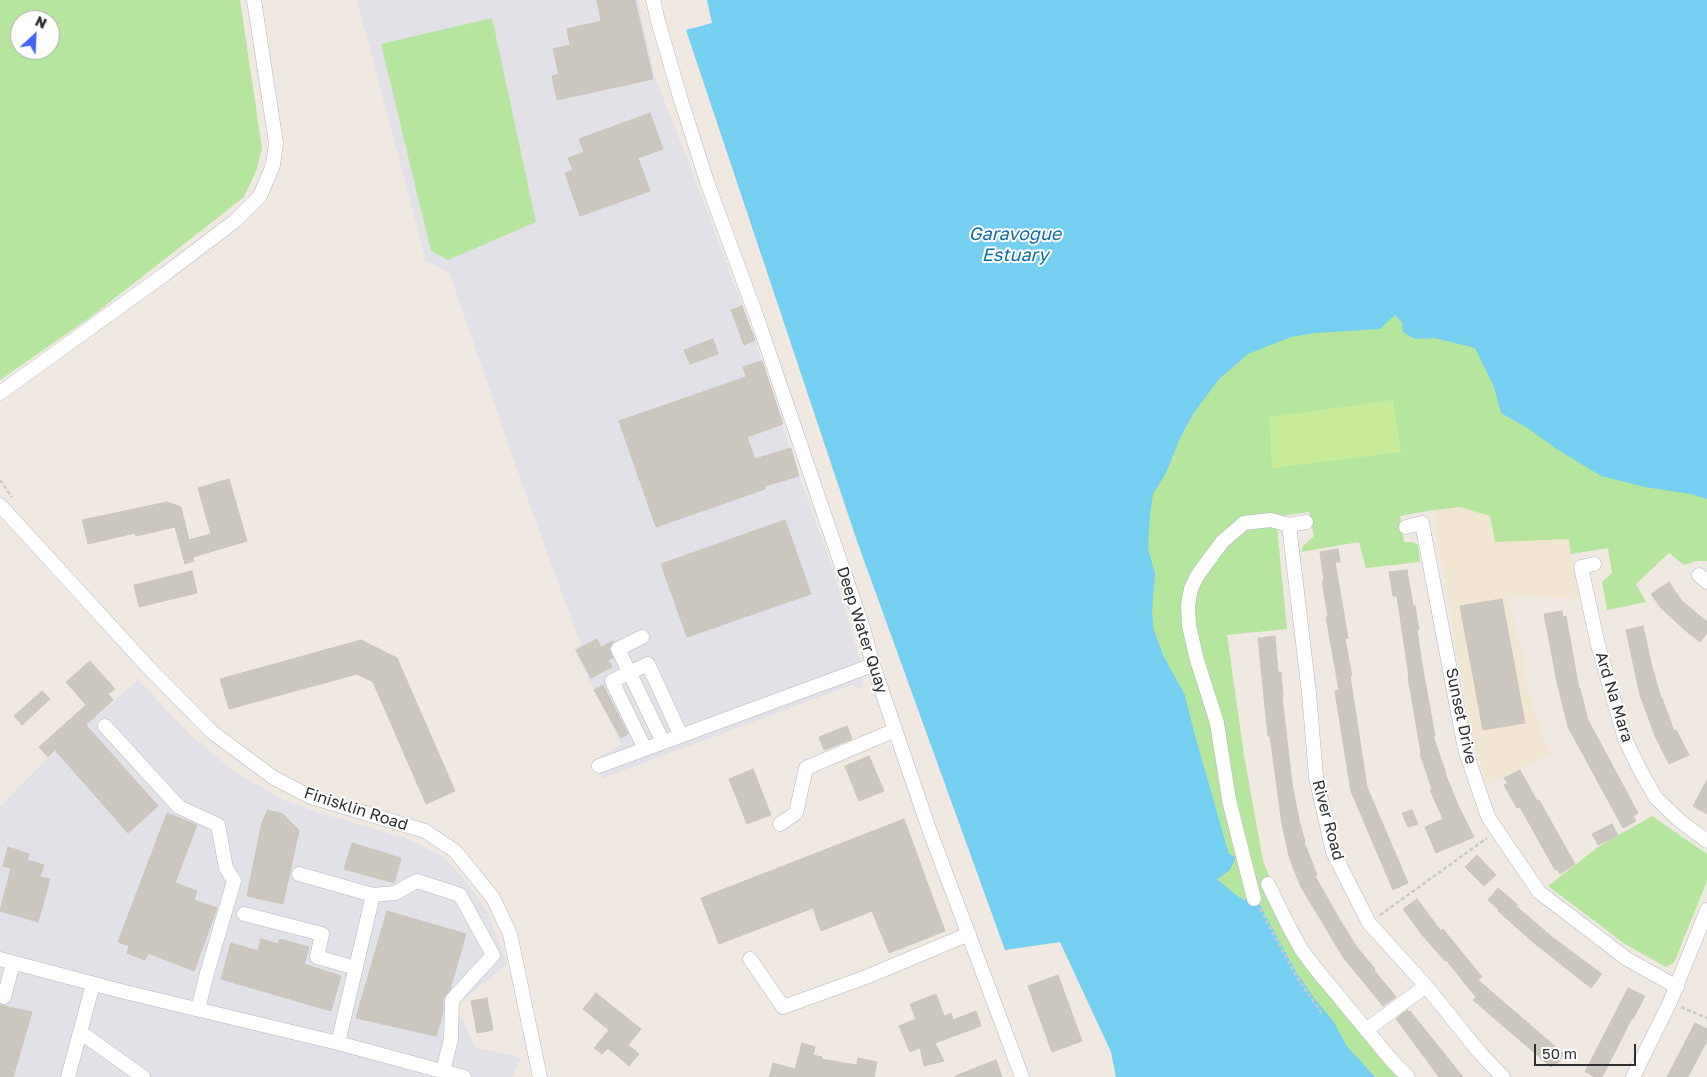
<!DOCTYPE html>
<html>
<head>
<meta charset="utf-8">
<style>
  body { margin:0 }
  #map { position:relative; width:1707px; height:1077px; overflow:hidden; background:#efe9e1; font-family:"Golos Text",sans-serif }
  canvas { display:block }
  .north { position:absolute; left:10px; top:10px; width:50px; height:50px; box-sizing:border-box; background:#fff; border:1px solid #ababab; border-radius:50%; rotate:25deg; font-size:14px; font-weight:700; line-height:20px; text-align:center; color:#2e2e2e }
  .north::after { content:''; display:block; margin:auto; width:18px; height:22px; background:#4264fb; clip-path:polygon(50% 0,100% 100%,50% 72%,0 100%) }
  .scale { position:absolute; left:1534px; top:1044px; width:102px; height:22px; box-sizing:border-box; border:2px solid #2e2e2e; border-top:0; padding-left:6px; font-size:15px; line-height:18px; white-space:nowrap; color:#2e2e2e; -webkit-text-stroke:4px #fff; paint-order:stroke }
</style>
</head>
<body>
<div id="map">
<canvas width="1707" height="1077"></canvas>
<div class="north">N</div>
<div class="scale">50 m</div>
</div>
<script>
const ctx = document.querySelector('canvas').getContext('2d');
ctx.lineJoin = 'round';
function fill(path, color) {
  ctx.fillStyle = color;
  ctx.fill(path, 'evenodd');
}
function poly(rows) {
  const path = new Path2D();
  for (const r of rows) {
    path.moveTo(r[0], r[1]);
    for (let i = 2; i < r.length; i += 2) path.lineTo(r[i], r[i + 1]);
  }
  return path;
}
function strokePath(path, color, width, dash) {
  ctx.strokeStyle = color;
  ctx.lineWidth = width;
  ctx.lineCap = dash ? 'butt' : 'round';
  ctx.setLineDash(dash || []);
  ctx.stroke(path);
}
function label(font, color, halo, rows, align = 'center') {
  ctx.font = font + ' "Golos Text",sans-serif';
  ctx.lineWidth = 4;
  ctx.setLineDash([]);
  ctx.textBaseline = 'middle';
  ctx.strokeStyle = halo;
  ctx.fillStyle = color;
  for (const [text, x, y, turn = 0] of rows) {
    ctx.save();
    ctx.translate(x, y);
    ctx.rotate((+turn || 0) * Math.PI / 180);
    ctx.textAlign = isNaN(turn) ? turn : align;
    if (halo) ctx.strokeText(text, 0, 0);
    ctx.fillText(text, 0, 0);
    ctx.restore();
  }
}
fill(poly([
  [357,0,638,0,655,77,697,184,755,340,799,476,833,569,860,660,863,690,853,685,844,688,603,778,593,761,621,744,574,649,581,645,524,489,449,272,426,261],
  [138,680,190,735,234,771,283,800,327,815,406,838,441,855,465,880,487,911,507,964,456,1006,475,1047,521,1058,512,1077,0,1077,0,807,42,764]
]), '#e3e1e8');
fill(poly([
  [1460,506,1490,516,1495,541,1570,539,1580,599,1507,596,1521,647,1530,698,1550,754,1487,785,1470,728,1433,510]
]), '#f0e6d1');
fill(poly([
  [0,0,240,0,262,148,257,169,244,197,92,316,0,380],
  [20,20,50,20,50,50,20,50],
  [1707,0,1707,561,1696,561,1684,565,1669,553,1636,584,1646,602,1607,610,1602,582,1612,573,1608,548,1571,554,1569,539,1495,542,1490,516,1460,507,1433,510,1400,516,1404,542,1413,542,1418,545,1420,562,1366,568,1359,542,1301,552,1303,546,1314,536,1309,512,1276,517,1287,629,1227,635,1244,755,1263,861,1282,908,1319,968,1413,1077,1362,1077,1297,973,1255,896,1244,900,1236,896,1216,878,971,264],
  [492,18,536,222,448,260,431,251,381,44],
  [1652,816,1707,854,1707,881,1674,963,1666,967,1625,944,1548,886,1598,847]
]), '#b6e59e');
fill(poly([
  [1393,400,1401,452,1272,468,1269,417]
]), '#c9ec9a');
fill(poly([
  [707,0,1707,0,1707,499,1691,494,1645,487,1601,476,1555,448,1529,429,1501,413,1494,387,1475,348,1435,338,1415,339,1403,332,1402,322,1395,315,1380,329,1315,333,1291,337,1248,354,1219,379,1193,414,1180,438,1166,473,1153,494,1150,514,1148,549,1155,573,1152,611,1154,631,1164,657,1185,695,1194,732,1229,854,1236,857,1230,870,1217,879,1236,895,1244,900,1255,896,1297,973,1314,998,1334,1022,1346,1045,1375,1077,1116,1077,1111,1052,1060,942,1005,950,857,541,686,30,712,23]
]), '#75cff0');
const building = poly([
  [597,0,635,0,653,79,557,100,552,76,559,74,553,49,570,45,567,29,601,21,597,0],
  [650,113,663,149,638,158,650,191,580,216,565,173,573,170,568,158,584,152,579,139,650,113],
  [742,306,755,340,744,345,731,310,742,306],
  [713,339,718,354,690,364,684,350,713,339],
  [762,361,783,424,747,437,755,459,791,448,799,476,765,486,765,489,656,527,619,421,746,377,743,367,762,361],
  [229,479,247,541,193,557,194,561,185,564,175,527,136,536,135,533,88,544,82,520,167,502,181,507,189,540,211,534,198,488,229,479],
  [785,520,811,594,687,637,661,564,785,520],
  [1338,549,1340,562,1335,562,1348,638,1345,639,1352,676,1350,676,1367,787,1408,883,1393,890,1351,791,1346,761,1335,691,1339,690,1326,617,1328,617,1322,581,1324,581,1320,552,1338,549],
  [1407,570,1413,606,1415,605,1419,630,1417,630,1422,664,1435,736,1433,736,1446,773,1445,773,1458,805,1474,837,1436,853,1425,827,1443,819,1430,790,1432,789,1420,754,1421,753,1408,677,1409,677,1397,596,1393,596,1389,572,1407,570],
  [192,571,197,593,139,607,134,585,192,571],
  [1669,582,1681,600,1707,622,1707,633,1700,642,1686,631,1661,608,1651,594,1669,582],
  [1502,599,1525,723,1483,730,1460,606,1502,599],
  [1562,611,1563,617,1566,616,1579,689,1580,688,1588,720,1638,813,1633,816,1636,821,1623,828,1568,727,1557,682,1544,614,1562,611],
  [1643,626,1651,663,1661,698,1662,698,1674,731,1676,730,1689,755,1669,764,1655,736,1640,695,1626,630,1643,626],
  [1275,636,1278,672,1281,672,1283,697,1282,697,1292,783,1299,820,1305,842,1304,842,1317,875,1315,876,1340,920,1356,946,1375,969,1374,970,1396,997,1383,1006,1343,957,1301,887,1290,860,1282,824,1270,736,1268,736,1258,638,1275,636],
  [597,639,601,647,613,641,613,642,609,649,613,658,608,660,612,667,591,678,576,650,597,639],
  [361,640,397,658,455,791,426,804,373,682,357,674,229,709,220,679,361,640],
  [90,661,115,689,108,694,113,700,86,725,158,806,128,833,55,750,48,757,39,747,86,705,66,682,90,661],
  [603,685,628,734,621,738,594,690,603,685],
  [42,691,50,699,22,725,14,716,42,691],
  [847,726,852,739,824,750,819,737,847,726],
  [869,756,884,791,859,801,845,766,869,756],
  [753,769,771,815,747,824,729,779,753,769],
  [1520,770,1537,801,1539,800,1575,864,1560,874,1557,869,1555,870,1520,807,1517,808,1504,785,1508,784,1504,778,1520,770],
  [1707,780,1707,814,1693,806,1707,780],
  [268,810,283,814,299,830,283,904,247,896,262,822,268,810],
  [1412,810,1418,824,1408,827,1402,813,1412,810],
  [167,813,197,825,175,883,197,891,194,900,217,908,194,971,148,953,145,960,127,953,129,946,118,942,167,813],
  [904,819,945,931,889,953,872,911,821,931,813,908,719,944,701,898,904,819],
  [1612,824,1618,836,1598,845,1592,834,1612,824],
  [352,843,401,858,394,883,344,869,352,843],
  [8,847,29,854,27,860,44,865,40,877,50,879,38,922,0,911,11,868,3,866,8,847],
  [1477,855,1496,875,1484,886,1465,867,1477,855],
  [1498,888,1517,904,1516,906,1552,937,1602,974,1591,988,1534,943,1498,911,1499,910,1488,900,1498,888],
  [1417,899,1441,931,1443,929,1482,977,1478,980,1564,1054,1557,1064,1555,1063,1551,1067,1473,1000,1476,997,1446,960,1445,961,1423,936,1403,909,1417,899],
  [387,911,466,934,450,990,443,999,443,1013,436,1036,356,1018,387,911],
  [261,939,278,944,280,939,309,947,304,964,341,976,331,1011,221,979,231,943,258,951,261,939],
  [1058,975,1082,1041,1052,1052,1028,986,1058,975],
  [1628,988,1645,996,1633,1019,1632,1018,1602,1077,1595,1077,1585,1072,1628,988],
  [596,993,641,1029,628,1045,639,1054,629,1066,608,1048,602,1054,594,1048,609,1030,583,1009,596,993],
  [936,994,944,1016,951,1013,953,1020,976,1011,981,1026,935,1043,944,1061,924,1066,920,1048,910,1052,899,1026,916,1019,910,1004,936,994],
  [487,998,493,1030,477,1033,471,1001,487,998],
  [0,1005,32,1012,13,1077,0,1077,0,1005],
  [1407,1010,1409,1012,1410,1011,1463,1077,1439,1077,1396,1019,1407,1010],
  [1695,1023,1707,1029,1707,1041,1700,1054,1688,1077,1667,1077,1695,1023],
  [802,1043,815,1047,813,1055,822,1057,821,1059,857,1065,858,1058,877,1062,874,1077,769,1077,773,1063,795,1069,802,1043],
  [996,1060,1002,1077,955,1077,955,1076,996,1060]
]);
fill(building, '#cbc7bf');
strokePath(building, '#cbc5ba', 1);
const minor = poly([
  [653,0,658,21,680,97,707,182,756,315,863,628,873,665,929,829,1022,1077],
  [0,393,165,274,235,221,260,196,273,165,276,143,254,0],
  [0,505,148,667,212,732,274,778,311,797,425,831,455,851,493,898,510,934,540,1077],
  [1306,522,1289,525,1309,693,1316,777,1333,852,1369,923,1426,986,1480,1053,1503,1077],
  [1406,527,1422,523,1465,749,1488,817,1539,892,1627,959,1677,987],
  [1594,564,1581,567,1598,645,1625,739,1640,770,1656,798,1680,821,1707,841],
  [1699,575,1707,582],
  [642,637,618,649,663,742],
  [105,726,179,807,218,825,226,868,234,881,207,973,198,1009],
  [645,749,612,681,648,664,681,736],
  [599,766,873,665],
  [780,824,796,813,806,768,895,730],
  [299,874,373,895,338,1043],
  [1268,884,1288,925,1301,949,1316,969,1393,1062,1408,1077],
  [373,895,395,893,417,881,460,895,493,955,452,1000,451,1039,443,1071],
  [1254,899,1229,800,1217,723,1197,660,1189,626,1188,605,1191,589,1197,576,1222,542,1244,523,1271,520,1289,525],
  [244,914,322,934,317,957,356,968],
  [0,959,125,992,338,1043,464,1077],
  [750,959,783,1007,866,977,969,934],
  [4,997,13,963],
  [1366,1030,1426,986],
  [80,1032,143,1077],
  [68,1077,93,984],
  [1633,1077,1670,1002,1707,910]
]);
strokePath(minor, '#b4b7c1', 15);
strokePath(poly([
  [0,480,12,497],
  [1260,909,1298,979,1323,1015],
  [1380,915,1487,838],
  [1681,1007,1707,1018]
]), '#c9c9c9', 2.5, [4, 2.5]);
strokePath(minor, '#fff', 14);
label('16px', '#2e2e2e', '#fff', [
  ["Deep Water Quay",862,630,72],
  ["Ard Na Mara",1614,697,73],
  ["Sunset Drive",1461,716,78],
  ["Finisklin Road",356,809,18],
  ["River Road",1328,820,75]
]);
label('italic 18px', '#0d6fa3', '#fff', [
  ["Garavogue",1015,234],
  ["Estuary",1015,255]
]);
</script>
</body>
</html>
